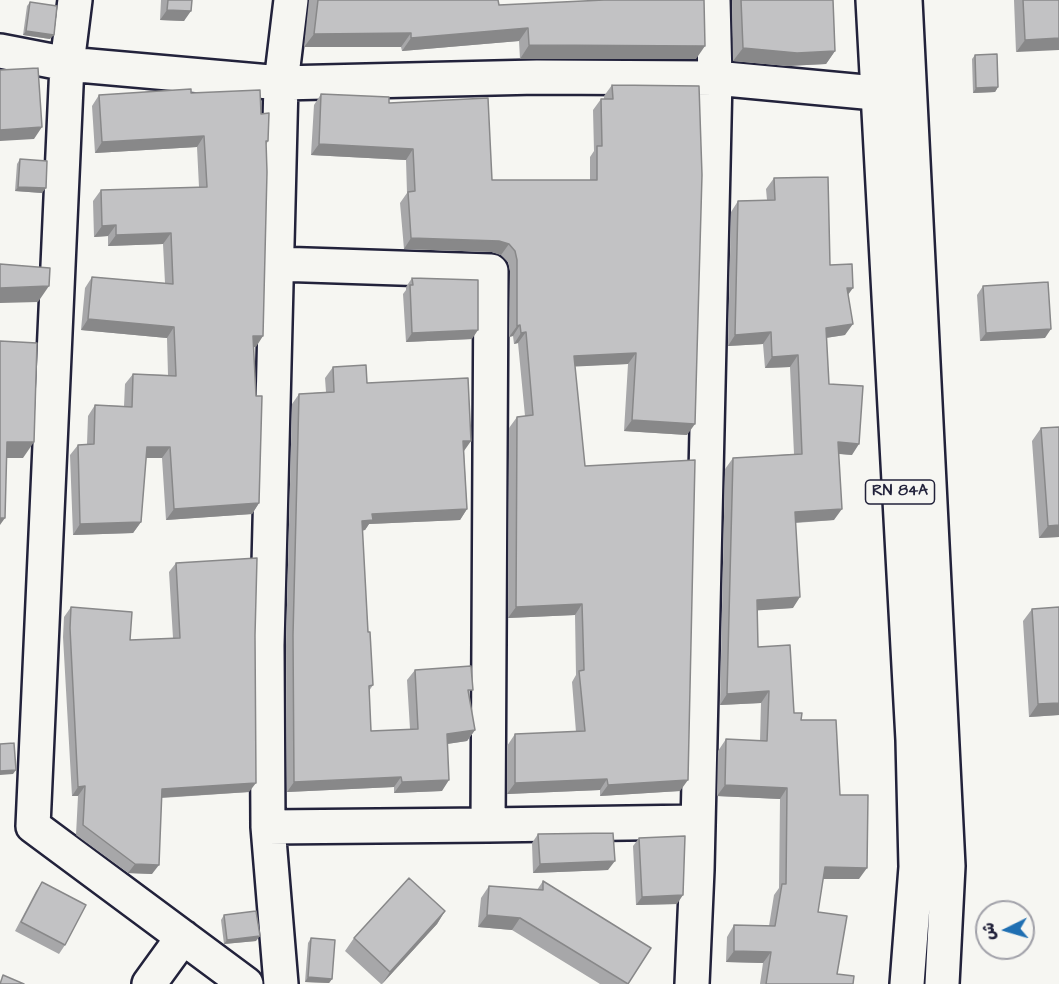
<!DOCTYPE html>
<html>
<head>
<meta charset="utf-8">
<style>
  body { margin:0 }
  #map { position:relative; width:1059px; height:984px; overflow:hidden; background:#f6f6f2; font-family:"Architects Daughter","Playpen Sans Arabic",sans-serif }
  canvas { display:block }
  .north { position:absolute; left:975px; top:900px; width:60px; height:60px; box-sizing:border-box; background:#f6f6f2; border:2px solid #a1a1a9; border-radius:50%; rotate:265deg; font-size:16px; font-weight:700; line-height:24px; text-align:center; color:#22223b }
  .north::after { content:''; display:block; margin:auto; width:21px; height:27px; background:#1f6fb2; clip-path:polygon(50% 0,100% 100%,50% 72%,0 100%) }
</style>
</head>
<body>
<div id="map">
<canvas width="1059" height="984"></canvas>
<div class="north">ش</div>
</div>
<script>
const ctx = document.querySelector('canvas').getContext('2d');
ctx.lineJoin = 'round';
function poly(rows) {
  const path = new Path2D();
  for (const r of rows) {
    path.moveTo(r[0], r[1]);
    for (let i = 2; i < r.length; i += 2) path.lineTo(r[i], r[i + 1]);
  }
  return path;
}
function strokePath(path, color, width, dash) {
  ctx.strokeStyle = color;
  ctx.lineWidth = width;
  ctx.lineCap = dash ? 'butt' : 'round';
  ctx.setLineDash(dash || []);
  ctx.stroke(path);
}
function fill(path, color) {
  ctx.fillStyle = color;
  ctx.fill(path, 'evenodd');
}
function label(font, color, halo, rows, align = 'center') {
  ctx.font = font + ' "Architects Daughter",sans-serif';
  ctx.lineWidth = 6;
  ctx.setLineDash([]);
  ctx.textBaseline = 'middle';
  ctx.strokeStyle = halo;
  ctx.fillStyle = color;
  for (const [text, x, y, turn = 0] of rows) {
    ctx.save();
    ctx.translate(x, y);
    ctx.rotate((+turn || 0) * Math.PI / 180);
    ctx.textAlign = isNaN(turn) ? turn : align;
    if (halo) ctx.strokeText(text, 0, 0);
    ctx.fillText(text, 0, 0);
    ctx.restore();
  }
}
const minor = poly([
  [75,0,67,64,33,826,246,984],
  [0,51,67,64,281,83,537,77,715,78,907,96],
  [276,264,491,271,488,825,698,822],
  [268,827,488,825],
  [149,984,183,937],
  [281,984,268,827,267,645,281,83,291,0],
  [692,984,697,870,715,78,713,0]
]);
const primary = poly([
  [873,0,913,740,916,867,907,984],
  [905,0,948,866,942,984]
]);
strokePath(minor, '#22223b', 38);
strokePath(primary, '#22223b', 38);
strokePath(minor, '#f6f6f2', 33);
strokePath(primary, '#f6f6f2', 33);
fill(poly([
  [161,0,192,0,184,21,160,20],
  [309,0,498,0,499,5,696,59,520,59,519,41,402,51,401,47,304,47],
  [732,0,833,0,835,51,826,64,787,66,733,61],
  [1014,0,1059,0,1016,52],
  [30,2,50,39,23,35,27,6],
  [975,55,998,87,995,92,973,93,972,59],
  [612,85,687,435,624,431,628,364,575,366,585,466,680,791,600,796,600,790,507,794,507,746,515,734,576,732,572,682,576,675,575,615,508,618,509,428,517,417,525,416,518,343,514,344,513,336,509,337,510,271,508,262,501,255,492,252,404,249,400,203,407,193,406,160,311,155,314,105,321,94,389,103,492,180,590,180,590,157,594,151,593,110,601,99,604,99,604,96],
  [191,93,261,114,268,141,266,145,256,347,253,347,259,503,252,514,166,520,162,458,146,458,141,522,133,533,73,535,70,455,78,445,87,444,88,416,95,405,124,406,125,384,133,374,168,375,167,338,81,330,85,288,92,277,165,283,163,244,108,246,108,236,94,237,93,201,101,190,199,187,197,147,95,153,92,106,99,95],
  [20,159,42,193,15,191,17,164],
  [774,178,830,265,848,294,845,335,826,338,829,384,852,455,839,454,834,520,796,523,793,608,757,610,758,647,794,713,801,720,840,795,859,879,823,879,818,912,837,974,853,984,760,984,763,963,726,962,727,937,734,925,769,926,774,895,779,888,780,799,717,796,718,751,726,739,760,741,761,703,720,705,725,469,733,458,794,454,790,367,765,368,763,344,728,346,731,212,738,201,767,200,766,189],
  [412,278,472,339,406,342,403,294,406,290,406,287],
  [983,286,1045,338,980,341,977,295],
  [333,367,367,383,464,451,467,509,460,520,369,524,365,530,362,531,368,632,373,685,369,691,371,731,410,729,407,680,415,670,469,696,475,730,467,741,447,744,442,791,394,793,394,787,287,792,286,645,292,404,299,394,326,392,325,378],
  [1041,428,1059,537,1039,538,1032,441],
  [176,563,249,792,162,798,152,874,128,873,76,835,78,796,72,796,63,637,64,617,71,607,130,640,173,638,169,572],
  [1032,609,1059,715,1029,717,1023,621],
  [538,834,608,870,533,873,532,843],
  [639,838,677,904,636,905,633,846],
  [543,881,628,984,600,984,512,930,478,927,481,898,489,886,537,890],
  [42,882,65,945,59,954,15,931,36,891],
  [445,911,437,924,382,984,381,984,345,951,354,938],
  [224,915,256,941,224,944,221,920],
  [311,938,332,979,329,983,305,982,308,943]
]), '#a7a7a9');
fill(poly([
  [167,10,191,11,184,21,160,20],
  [528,28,519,41,402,51,411,38],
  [26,31,54,35,50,39,23,35],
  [411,33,401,47,304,47,314,34],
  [1059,38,1059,50,1016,52,1025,40],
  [529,45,705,46,696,59,520,59],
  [743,48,835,51,826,64,787,66,733,61],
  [998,87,995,92,973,93,976,88],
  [42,127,34,139,0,141,0,130],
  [204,136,197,147,95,153,102,142],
  [319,144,413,149,406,160,311,155],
  [18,187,46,188,42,193,15,191],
  [116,225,108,236,94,237,102,226],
  [171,233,163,244,108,246,116,235],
  [411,238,499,241,509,244,501,255,492,252,404,249],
  [49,286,38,302,0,303,0,288],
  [847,288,853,288,845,299],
  [88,319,174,327,167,338,81,330],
  [853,324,845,335,818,339,826,328],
  [520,325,513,336,509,337,517,326],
  [1051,329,1045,338,980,341,986,333],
  [478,330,472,339,406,342,412,333],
  [526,332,518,343,514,344,521,333],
  [771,332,763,344,728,346,735,335],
  [253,336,263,336,256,347,245,347],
  [636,353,628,364,566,367,574,356],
  [798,355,790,367,765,368,772,357],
  [632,420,695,424,687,435,624,431],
  [463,441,471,441,464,451],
  [7,442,34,442,23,458,0,458],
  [838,442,859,444,852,455,830,453],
  [147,447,170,447,162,458,139,458],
  [259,503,252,514,166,520,174,509],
  [467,509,460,520,369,524,365,530,354,531,362,521,372,514],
  [842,509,834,520,787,523,795,512],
  [0,518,5,518,0,525],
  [141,522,133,533,73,535,80,524],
  [1059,525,1059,537,1039,538,1048,526],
  [800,597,793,608,749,611,757,600],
  [582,604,575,615,508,618,516,607],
  [769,691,761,703,720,705,727,694],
  [1059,703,1059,715,1029,717,1038,704],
  [475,730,467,741,440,745,447,734],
  [16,770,13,774,0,775,0,771],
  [401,777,394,787,287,792,294,782],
  [607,779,600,790,507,794,515,783],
  [449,780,442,791,394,793,402,782],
  [688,780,680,791,600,796,608,785],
  [256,783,249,792,155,798,162,789],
  [725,785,787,788,780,799,717,796],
  [85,786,78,796,72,796,78,787],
  [615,861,608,870,533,873,540,864],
  [135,864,159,865,152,874,128,873],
  [825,867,867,868,859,879,818,879],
  [683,895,677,904,636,905,642,897],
  [445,911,437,924,382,984,390,972],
  [487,915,520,918,512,930,478,927],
  [260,936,256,941,224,944,227,940],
  [734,951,771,952,763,963,726,962],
  [308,977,332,979,329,983,305,982]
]), '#888889');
const building = poly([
  [168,0,192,0,191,11,167,10,168,0],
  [318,0,498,0,499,5,604,0,704,0,705,46,529,45,528,28,411,38,411,33,314,34,318,0],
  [741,0,833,0,835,51,797,53,743,48,741,0],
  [1023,0,1059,0,1059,38,1025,40,1023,0],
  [30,2,57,6,54,35,26,31,30,2],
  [997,54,998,87,976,88,975,55,997,54],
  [38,68,42,127,0,130,0,70,38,68],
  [612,85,699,86,702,175,695,424,632,420,636,353,574,356,585,466,695,460,688,780,608,785,607,779,515,783,515,734,585,731,579,671,584,670,582,604,516,607,517,417,533,415,526,332,521,333,520,325,517,326,517,260,515,251,509,244,499,241,411,238,408,192,415,191,413,149,319,144,321,94,389,97,389,103,488,98,492,180,597,180,597,146,602,146,601,99,613,99,612,85],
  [191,89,191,93,260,90,261,114,269,113,268,141,266,141,267,172,263,336,253,336,256,396,262,396,259,503,174,509,170,447,147,447,141,522,80,524,78,445,94,444,95,405,132,407,133,374,176,376,174,327,88,319,92,277,173,284,171,233,116,235,116,225,102,226,101,190,207,187,204,136,102,142,99,95,191,89],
  [20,159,47,161,46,188,18,187,20,159],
  [828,177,830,265,852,264,853,288,847,288,853,324,826,328,829,384,863,386,859,444,838,442,842,509,795,512,800,597,757,600,758,647,790,645,794,713,802,713,801,720,836,720,840,795,868,795,867,868,825,867,818,912,847,916,837,974,854,976,853,984,766,984,771,952,734,951,734,925,775,926,782,884,786,884,787,788,725,785,726,739,767,741,769,691,727,694,733,458,802,454,798,355,772,357,771,332,735,335,738,201,775,200,774,178,828,177],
  [0,264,50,268,49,286,0,288,0,264],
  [412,278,478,280,478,330,412,333,410,285,413,285,412,278],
  [1048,282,1051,329,986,333,983,286,1048,282],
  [0,341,37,343,34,442,7,442,5,518,0,518,0,341],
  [366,365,367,383,468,378,471,441,463,441,467,509,372,514,373,520,362,521,368,632,370,632,373,685,369,686,371,731,418,729,415,670,471,666,473,690,468,690,475,730,447,734,449,780,402,782,401,777,294,782,293,635,299,394,334,392,333,367,366,365],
  [1059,427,1059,525,1048,526,1041,428,1059,427],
  [257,558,255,635,256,783,162,789,159,865,135,864,83,825,85,786,78,787,70,628,71,607,132,612,130,640,180,638,176,563,257,558],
  [1059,607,1059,703,1038,704,1032,609,1059,607],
  [14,743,16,770,0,771,0,744,14,743],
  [613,833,615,861,540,864,538,834,613,833],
  [685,836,683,895,642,897,639,838,685,836],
  [409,878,445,911,390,972,354,938,409,878],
  [543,881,651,948,628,984,520,918,487,915,489,886,543,890,543,881],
  [42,882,86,905,65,945,21,922,42,882],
  [256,911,260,936,227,940,224,915,256,911],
  [311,938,335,940,332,979,308,977,311,938],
  [3,975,24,984,0,984,3,975]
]);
fill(building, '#c2c2c4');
strokePath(building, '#888889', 1.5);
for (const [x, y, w] of [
  [900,492,69]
]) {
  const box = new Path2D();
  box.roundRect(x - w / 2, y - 12, w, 24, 4.5);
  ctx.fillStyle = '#f6f6f2';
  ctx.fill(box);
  strokePath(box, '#22223b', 1.5);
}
label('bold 15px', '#22223b', null, [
  ["RN 84A",900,492]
]);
</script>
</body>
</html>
